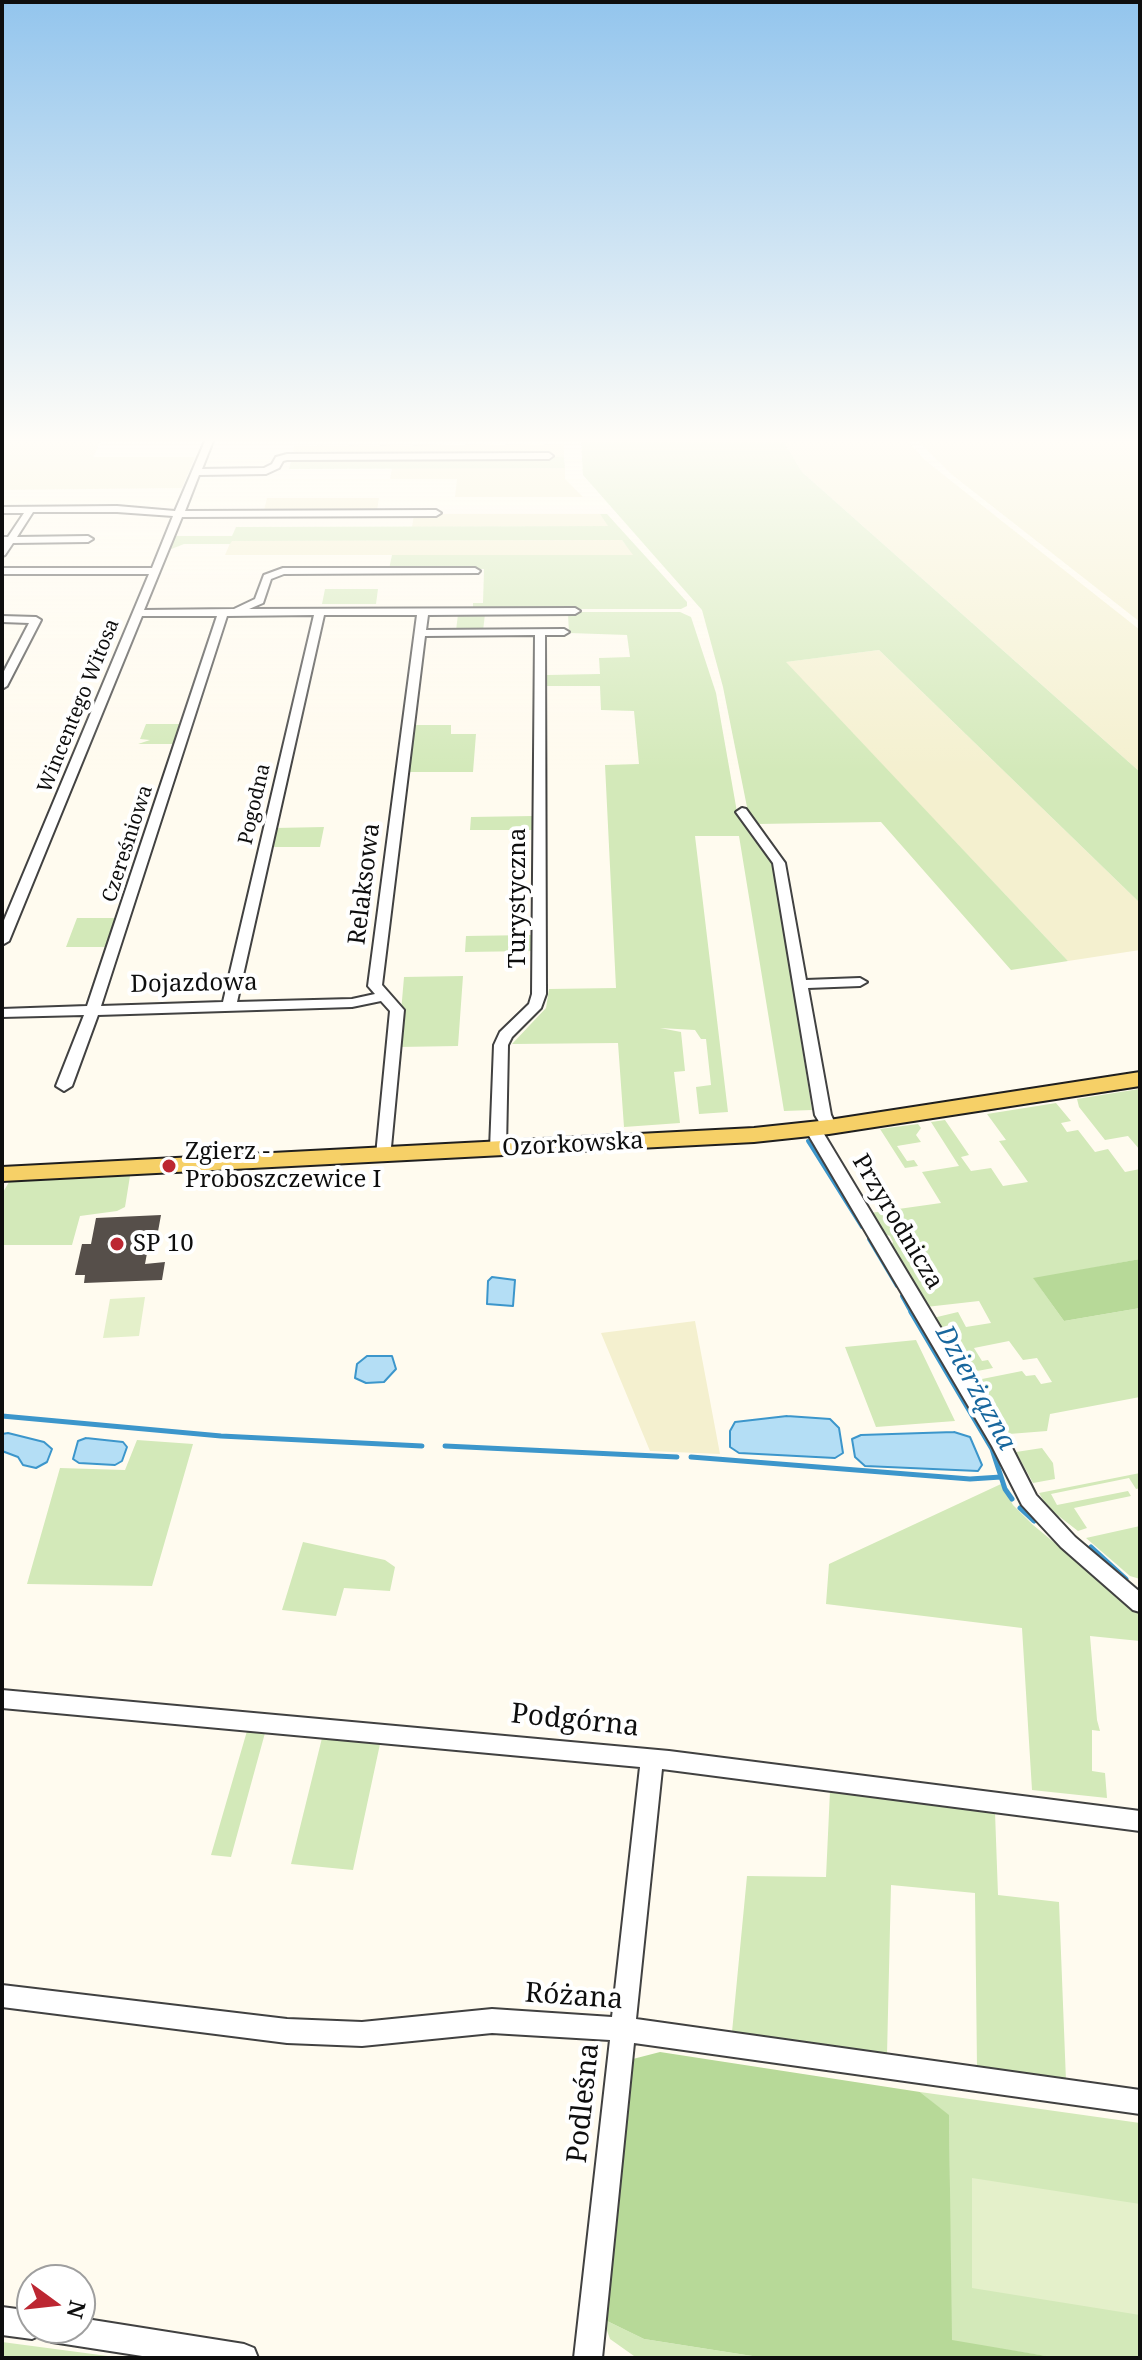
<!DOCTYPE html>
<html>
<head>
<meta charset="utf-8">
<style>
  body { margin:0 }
  #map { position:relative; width:1142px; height:2360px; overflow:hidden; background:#fffbef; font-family:"Noto Serif",serif }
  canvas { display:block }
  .frame { position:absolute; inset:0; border:4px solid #0e0e0e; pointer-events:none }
  .north { position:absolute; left:16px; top:2264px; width:80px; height:80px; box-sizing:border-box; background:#fff; border:2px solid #9f9f9f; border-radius:50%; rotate:105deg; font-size:22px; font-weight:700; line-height:32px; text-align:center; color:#0e0e0e }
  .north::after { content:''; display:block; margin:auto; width:28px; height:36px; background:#bc2732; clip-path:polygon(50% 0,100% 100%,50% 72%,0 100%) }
</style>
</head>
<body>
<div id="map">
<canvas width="1142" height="2360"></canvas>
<div class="frame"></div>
<div class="north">N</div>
</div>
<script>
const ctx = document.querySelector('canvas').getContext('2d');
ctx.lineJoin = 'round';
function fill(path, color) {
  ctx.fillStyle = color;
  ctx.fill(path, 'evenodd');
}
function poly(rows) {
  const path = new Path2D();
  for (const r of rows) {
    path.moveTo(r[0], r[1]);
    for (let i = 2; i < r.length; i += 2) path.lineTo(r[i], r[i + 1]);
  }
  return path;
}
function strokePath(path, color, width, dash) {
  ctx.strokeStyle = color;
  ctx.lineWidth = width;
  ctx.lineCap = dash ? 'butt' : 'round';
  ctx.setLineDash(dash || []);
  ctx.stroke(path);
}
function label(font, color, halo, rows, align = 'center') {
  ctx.font = font + ' "Noto Serif",serif';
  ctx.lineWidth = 8;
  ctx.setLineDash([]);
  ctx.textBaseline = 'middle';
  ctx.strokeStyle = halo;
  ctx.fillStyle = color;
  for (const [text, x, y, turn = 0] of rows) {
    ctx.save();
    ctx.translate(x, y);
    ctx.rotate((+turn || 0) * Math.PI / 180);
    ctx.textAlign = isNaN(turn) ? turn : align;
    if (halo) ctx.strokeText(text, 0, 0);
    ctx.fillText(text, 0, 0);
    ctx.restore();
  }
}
fill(poly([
  [2,441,101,441,93,457,195,457,182,488,2,490],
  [783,441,908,441,926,461,1140,630,1140,772,802,472],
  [918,441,1140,441,1140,622,951,474],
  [564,444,564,457,292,458,294,446],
  [392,468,565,468,565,479,583,497,455,497,457,479,390,479],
  [267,498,379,498,377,510,264,510],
  [414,514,600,514,609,526,412,527],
  [622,540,634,555,225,555,231,541],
  [879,650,1140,903,1140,950,1068,961,785,662],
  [695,1321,720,1454,650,1451,601,1333]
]), '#f4f0cf');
fill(poly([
  [581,441,783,441,802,472,1140,772,1140,903,879,650,786,662,1068,961,1011,970,881,822,757,824,748,812,723,687,702,610,583,475],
  [564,457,565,468,289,469,292,458],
  [600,514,607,514,687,602,687,606,681,609,473,609,473,603,483,603,484,569,389,569,392,555,633,555,622,540,232,541,230,544,184,544,169,550,175,536,232,536,236,527,608,526],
  [325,589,378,589,376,604,322,604],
  [463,612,680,612,691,617,716,693,737,812,749,833,773,864,812,1110,784,1111,739,836,695,836,728,1112,699,1114,696,1087,711,1085,706,1039,701,1039,695,1030,660,1028,681,1032,685,1071,674,1072,680,1123,624,1127,618,1043,512,1044,546,1008,549,989,616,988,605,765,639,764,634,711,601,710,600,686,547,686,547,675,600,674,599,658,630,657,627,635,569,633,568,614,485,614,483,631,456,631,458,614],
  [146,724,180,724,173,744,138,744,150,740,140,739],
  [413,725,451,725,451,734,476,734,473,772,408,772],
  [533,816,533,830,470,830,471,817],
  [324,827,320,847,271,847,275,828],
  [77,918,116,918,107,947,66,947],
  [532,935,532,951,465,952,466,936],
  [463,976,458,1046,398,1047,404,977],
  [1139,1089,1140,1150,1128,1136,1105,1140,1079,1107,1077,1099],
  [1056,1103,1071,1121,1061,1123,1067,1132,1078,1130,1095,1152,1108,1149,1125,1172,1140,1169,1140,1259,1034,1279,1064,1321,1140,1308,1140,1397,1050,1414,1047,1431,1009,1434,1003,1433,972,1381,1022,1371,1026,1376,1035,1375,1041,1384,1052,1382,1037,1358,1023,1360,1009,1341,974,1348,982,1361,988,1360,993,1368,967,1373,933,1318,958,1312,966,1327,991,1323,979,1301,926,1307,891,1246,893,1242,890,1236,882,1233,870,1213,941,1203,922,1172,959,1166,931,1122,945,1120,969,1155,961,1157,971,1171,991,1168,1003,1186,1028,1182,999,1141,1006,1140,987,1114],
  [918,1124,921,1128,916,1135,921,1142,897,1146,907,1161,914,1160,918,1166,905,1168,880,1129],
  [130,1176,125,1207,117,1211,80,1216,72,1245,2,1245,2,1194,9,1182],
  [916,1340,955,1421,876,1427,845,1347],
  [137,1440,193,1444,152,1586,27,1584,60,1468,125,1470],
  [1042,1448,1053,1463,1055,1479,1033,1483,1016,1452],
  [1140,1473,1140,1488,1136,1489,1129,1478,1051,1494,1057,1505,1128,1491,1131,1496,1074,1508,1087,1528,1078,1531,1047,1507,1039,1493],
  [1001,1484,1013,1505,1033,1525,1140,1613,1140,1641,1090,1636,1097,1720,1100,1731,1092,1730,1092,1771,1105,1773,1107,1798,1032,1790,1022,1628,826,1604,829,1564],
  [1140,1526,1140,1579,1130,1576,1086,1538],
  [303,1542,385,1560,395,1567,390,1591,344,1588,336,1616,282,1610],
  [247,1731,265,1733,231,1857,211,1855],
  [322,1738,380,1744,353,1870,291,1864],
  [830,1791,995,1812,998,1895,1059,1902,1066,2081,977,2068,975,1893,891,1885,887,2055,732,2032,747,1876,826,1877],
  [920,2092,1140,2123,1140,2358,1058,2358,951,2341,949,2116],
  [603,2319,644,2339,765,2358,634,2356,610,2339],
  [2,2342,123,2358,2,2358]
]), '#d3e9b9');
fill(poly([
  [1140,1259,1140,1308,1064,1321,1033,1278],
  [660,2052,920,2092,949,2115,952,2340,1058,2358,765,2358,644,2339,603,2319,629,2060]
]), '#b7d998');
fill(poly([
  [145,1297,139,1336,103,1338,110,1299],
  [972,2178,1140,2204,1140,2315,972,2288]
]), '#e4f0ca');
const water = poly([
  [492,1277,515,1280,513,1306,487,1304,488,1281,492,1277],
  [367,1356,392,1356,396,1369,384,1382,366,1383,355,1378,357,1364,367,1356],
  [787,1416,830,1419,839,1428,843,1453,835,1458,739,1453,730,1447,730,1431,735,1422,787,1416],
  [954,1432,970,1437,982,1465,978,1471,865,1466,855,1457,852,1439,861,1435,954,1432],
  [8,1433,44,1442,52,1449,47,1462,36,1468,23,1465,18,1457,2,1451,2,1434,8,1433],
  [86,1438,123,1442,127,1447,122,1461,115,1465,79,1463,73,1459,78,1441,86,1438]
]);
fill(water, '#b4def5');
strokePath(water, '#3c96cb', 2);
strokePath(poly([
  [808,1141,862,1227],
  [869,1239,897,1286],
  [902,1296,912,1314]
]), '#3c96cb', 4);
strokePath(poly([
  [911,1312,992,1449,1005,1489,1012,1499],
  [2,1416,221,1436,422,1446],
  [445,1446,677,1457],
  [691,1457,970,1479,1001,1477],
  [1020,1508,1034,1521],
  [1091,1547,1126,1579]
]), '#3c96cb', 5);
fill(poly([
  [161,1215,157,1237,150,1237,145,1264,165,1262,162,1280,84,1283,85,1275,75,1275,82,1244,91,1244,96,1218]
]), '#564f4a');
const minor = poly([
  [205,441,213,441,202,469,264,468,272,464,276,457,287,454,549,453,553,456,549,459,287,460,283,461,279,468,266,474,199,475,185,511,436,510,441,513,436,516,182,517,144,610,234,609,255,599,264,575,283,568,475,568,480,571,478,573,284,574,271,579,263,603,249,609,575,608,580,611,575,614,428,615,426,630,564,629,569,632,564,635,545,635,546,994,541,1008,512,1037,508,1045,506,1149,504,1152,492,1152,490,1149,494,1045,500,1032,529,1004,532,994,535,635,425,636,382,985,404,1010,390,1158,378,1158,376,1155,390,1011,381,1001,352,1007,98,1015,72,1086,64,1091,56,1086,84,1015,2,1017,2,1009,87,1006,217,616,142,616,9,941,2,945,2,925,149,574,2,574,2,568,152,568,173,516,117,512,33,512,17,537,88,536,93,539,88,542,13,543,5,555,2,556,2,537,8,537,24,513,2,513,2,507,117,506,175,511,205,441],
  [314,615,223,1002,101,1006,227,616,314,615],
  [324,615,417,615,368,986,375,994,352,999,237,1002,324,615],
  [2,616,36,617,41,620,7,686,2,689,2,675,29,623,2,622,2,616],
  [742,808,746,809,785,863,806,980,860,978,867,982,860,986,808,988,831,1115,837,1127,834,1130,824,1130,815,1115,773,863,736,812,742,808],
  [813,1124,821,1129,1008,1440,1036,1495,1075,1537,1140,1592,1140,1612,1133,1610,1061,1547,1022,1505,992,1446,805,1129,813,1124],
  [2,1690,669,1751,1140,1811,1140,1831,662,1769,636,2019,1140,2090,1140,2114,634,2043,602,2358,574,2358,610,2040,492,2033,362,2046,287,2043,2,2007,2,1985,287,2019,362,2022,492,2009,612,2017,640,1767,2,1708,2,1690],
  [2,2307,32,2311,32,2328,80,2328,80,2318,244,2344,254,2348,258,2358,155,2358,52,2342,41,2335,32,2339,2,2335,2,2307]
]);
const primary = poly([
  [1140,1072,1140,1086,829,1134,754,1142,2,1181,2,1167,754,1128,829,1120,1140,1072]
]);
strokePath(minor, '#414141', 4);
strokePath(primary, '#1f1f1f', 4);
fill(minor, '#fff');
fill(primary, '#f6d067');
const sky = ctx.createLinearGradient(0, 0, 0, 772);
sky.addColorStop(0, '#93c5ed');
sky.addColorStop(0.57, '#fffdf8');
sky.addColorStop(1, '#fffdf800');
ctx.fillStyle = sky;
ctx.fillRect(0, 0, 1142, 772);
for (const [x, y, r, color] of [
  [169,1166,8,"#bc2732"],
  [117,1244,8,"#bc2732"]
]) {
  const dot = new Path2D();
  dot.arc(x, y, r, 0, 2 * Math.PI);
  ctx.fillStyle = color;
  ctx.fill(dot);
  strokePath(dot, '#fff', 3);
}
label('20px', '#0e0e0e', '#fff', [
  ["Wincentego Witosa",79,706,-68],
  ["Pogodna",255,804,-77],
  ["Czereśniowa",128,844,-72]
]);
label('24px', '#0e0e0e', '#fff', [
  ["Relaksowa",365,884,-83],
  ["Turystyczna",518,898,-90],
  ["Dojazdowa",194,984,-1],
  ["Ozorkowska",573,1145,-3],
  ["Przyrodnicza",897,1222,59]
]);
label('24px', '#0e0e0e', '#fff', [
  ["Zgierz -",185,1152],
  ["Proboszczewice I",185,1180],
  ["SP 10",133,1244]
], 'left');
label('italic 26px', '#18679e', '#fff', [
  ["Dzierżązna",975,1388,61]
]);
label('28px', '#0e0e0e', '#fff', [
  ["Podgórna",575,1721,6],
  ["Różana",574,1997,4],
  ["Podleśna",584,2103,-84]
]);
</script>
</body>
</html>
